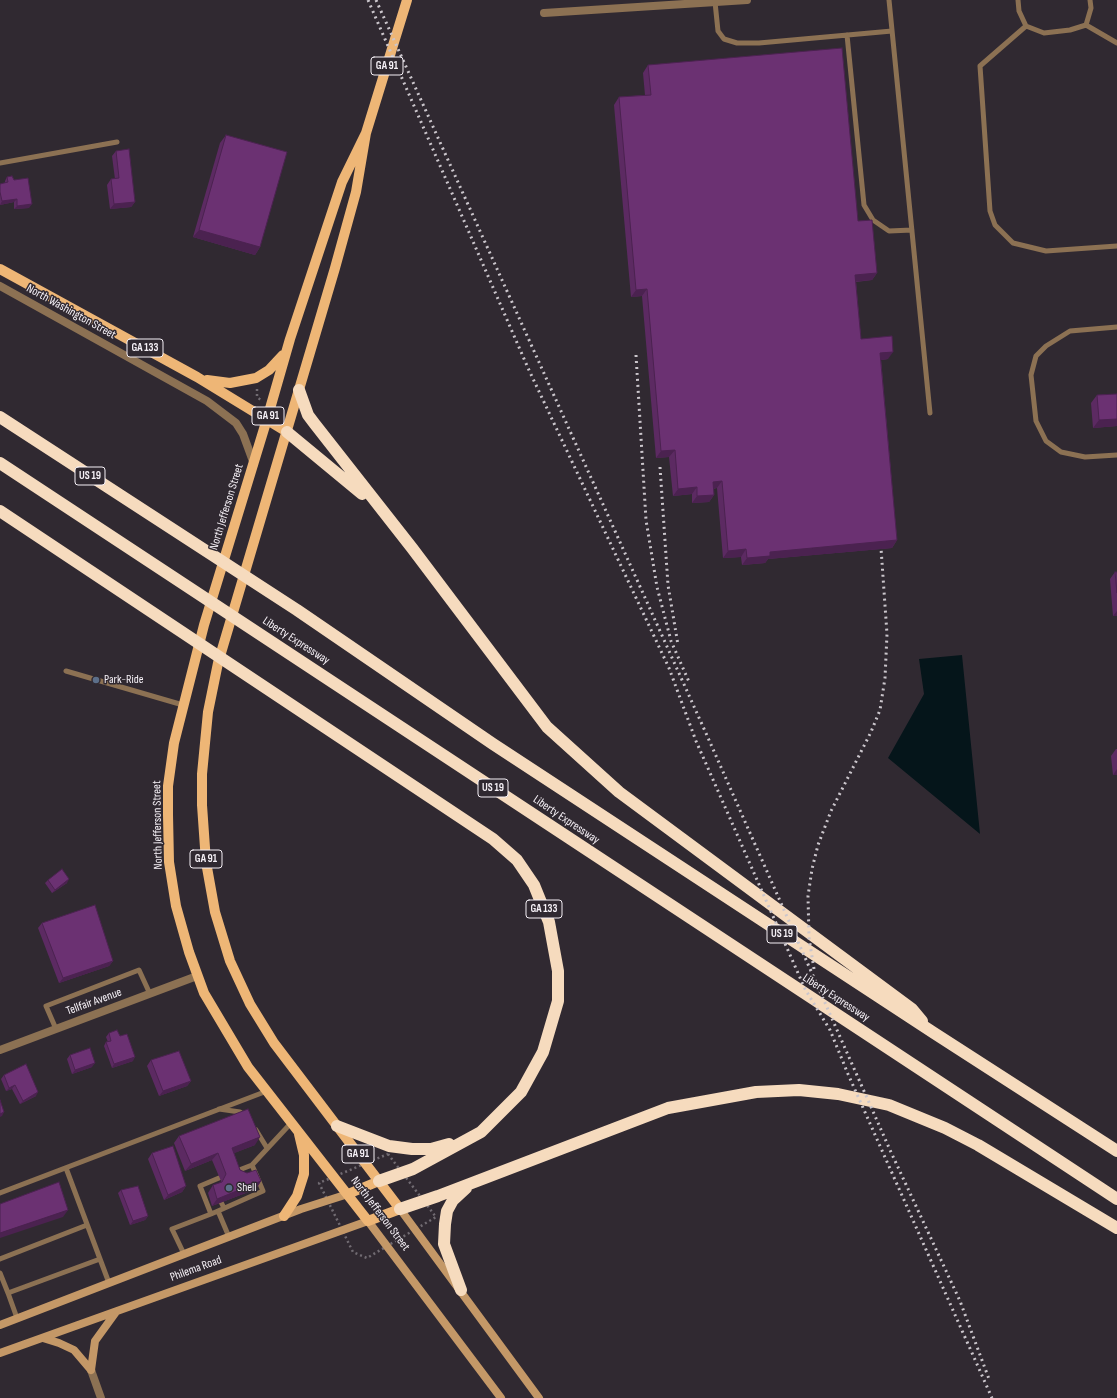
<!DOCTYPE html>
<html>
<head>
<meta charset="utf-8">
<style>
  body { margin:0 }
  canvas { display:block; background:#302931 }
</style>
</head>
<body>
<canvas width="1117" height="1398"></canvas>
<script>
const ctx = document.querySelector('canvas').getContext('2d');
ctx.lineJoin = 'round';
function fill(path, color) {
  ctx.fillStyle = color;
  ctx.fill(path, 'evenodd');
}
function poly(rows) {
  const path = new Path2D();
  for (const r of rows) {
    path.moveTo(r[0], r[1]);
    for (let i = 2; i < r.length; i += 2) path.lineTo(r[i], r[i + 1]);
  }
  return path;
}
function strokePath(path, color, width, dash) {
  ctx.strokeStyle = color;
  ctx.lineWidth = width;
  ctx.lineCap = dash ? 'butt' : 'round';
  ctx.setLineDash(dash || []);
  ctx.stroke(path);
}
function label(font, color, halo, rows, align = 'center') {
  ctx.font = font + ' "Sofia Sans Condensed",sans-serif';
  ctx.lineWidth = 3;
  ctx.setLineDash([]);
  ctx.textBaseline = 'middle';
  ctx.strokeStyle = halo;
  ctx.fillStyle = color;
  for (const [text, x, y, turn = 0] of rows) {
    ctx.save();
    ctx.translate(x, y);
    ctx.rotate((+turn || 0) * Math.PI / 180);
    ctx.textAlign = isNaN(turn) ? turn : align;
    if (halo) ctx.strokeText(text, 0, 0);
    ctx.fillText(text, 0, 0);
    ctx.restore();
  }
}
fill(poly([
  [962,655,980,834,888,758,924,694,919,659]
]), '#05151a');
strokePath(poly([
  [257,389,257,397,261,400],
  [388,1154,436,1217,367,1258,353,1252,319,1183,388,1154]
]), '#716b72', 2.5, [2, 3]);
strokePath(poly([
  [889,0,930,413],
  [1018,0,1019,11,1026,26,1044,33,1070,30,1086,25,1091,8,1090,0],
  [715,2,718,31,724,39,737,43,759,43,892,31],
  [1086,25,1117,43],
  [1026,26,980,66,990,211,995,225,1013,243,1046,251,1117,246],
  [847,35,864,205,873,220,889,231,912,230],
  [0,163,117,142],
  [1117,327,1070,331,1046,346,1036,356,1031,375,1036,421,1046,441,1061,452,1085,457,1117,455],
  [66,671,183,705],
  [56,1029,46,1006,139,970,150,994],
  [219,1109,240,1112,245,1116],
  [256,1130,267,1148],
  [252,1165,292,1122],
  [66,1168,109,1283],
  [219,1178,200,1186,211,1214,218,1211,229,1237],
  [0,1193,267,1091],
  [221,1202,224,1208],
  [218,1211,263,1191,252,1165,234,1172],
  [184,1254,172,1229,211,1214],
  [0,1259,87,1225],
  [0,1273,8,1293,100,1259],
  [8,1293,17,1318]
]), '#8c7153', 5);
strokePath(poly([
  [544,13,747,0],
  [0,286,207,401,236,423,243,434,254,464],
  [0,1050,197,976],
  [91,1370,101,1398]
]), '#8c7153', 8);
strokePath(poly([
  [400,1209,539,1398],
  [0,1325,301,1209,348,1194],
  [43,1338,59,1343,74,1350,91,1370],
  [0,1353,368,1221,501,1398],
  [91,1370,95,1341,116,1312]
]), '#c49867', 8);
strokePath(poly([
  [366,133,342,182,290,339,267,419,204,625,174,743,168,786,168,815,169,862,176,906,189,952,204,993,248,1067,368,1221,400,1209,274,1043,250,1004,230,961,215,912,206,862,202,805,202,774,208,712,218,663,335,268,356,192,366,133,407,0],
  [0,269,197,377,287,432],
  [207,380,230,383,256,378,269,370,283,355],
  [348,1194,379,1181],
  [284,1216,297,1196,304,1174,304,1155,299,1134]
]), '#eeb676', 10);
strokePath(poly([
  [299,390,308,415,314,423,412,548,547,727,619,792,912,1009,922,1021],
  [0,417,297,610,493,744,934,1033,1117,1151],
  [287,432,362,494],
  [0,463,1117,1199],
  [0,511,493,839,517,860,534,885,549,922,558,971,558,1001,543,1052,521,1092,481,1132,413,1169,379,1181],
  [337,1126,389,1146,412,1149,431,1149,449,1144],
  [400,1209,438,1196,668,1108,756,1092,799,1090,838,1094,889,1105,945,1128,978,1145,1117,1228],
  [461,1290,444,1244,445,1224,447,1211,453,1200,466,1188]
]), '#f6dbbe', 12);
strokePath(poly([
  [368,0,528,368,669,668,696,741,805,989,830,1030,848,1074,992,1398],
  [376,0,705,731,890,1150,960,1301,989,1379],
  [636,355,646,520,657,587,671,641,690,684],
  [660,467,668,585,678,645],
  [814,969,809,938,808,896,812,869,818,845,831,811,871,732,880,710,885,678,887,634,881,548]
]), '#cbc6cc', 3, [2, 4]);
fill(poly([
  [648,65,858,221,877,273,872,280,856,282,861,339,888,359,881,360,897,540,892,548,768,559,765,563,742,565,741,557,723,558,717,488,713,489,714,495,709,502,692,503,692,494,673,496,669,457,656,458,642,296,631,297,614,105,619,97,645,95,643,73],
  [226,135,260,247,255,255,193,237,220,143],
  [116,151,135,202,131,207,110,209,107,185,111,179,115,179,112,156],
  [7,177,14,180,29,208,14,209,14,202,0,205,0,184,5,183,5,181],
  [1117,394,1117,426,1093,428,1091,403,1097,395],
  [1115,572,1117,572,1117,616,1113,616,1110,579],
  [1116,749,1117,749,1117,775,1113,775,1111,756],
  [48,880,67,883,52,893,45,883],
  [42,923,113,961,109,966,59,983,38,928],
  [109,1033,120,1036,133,1061,112,1068,104,1046,106,1042,108,1042,106,1037],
  [70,1055,92,1067,72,1074,67,1059],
  [151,1060,191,1081,187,1086,159,1096,147,1066],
  [4,1075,36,1096,20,1104,12,1089,6,1091,1,1079],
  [179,1136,255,1145,234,1153,240,1170,261,1181,256,1189,212,1206,208,1193,213,1185,220,1183,221,1181,212,1160,185,1171,174,1143],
  [152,1153,186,1186,182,1192,164,1200,148,1159],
  [121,1190,148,1216,145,1220,130,1225,118,1193]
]), '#5c2a62');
fill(poly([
  [17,199,14,202,0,205,2,201],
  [135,202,131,207,110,209,114,204],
  [32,204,29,208,14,209,17,206],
  [199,230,260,247,255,255,193,237],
  [877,273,872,280,850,282,855,275],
  [647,289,642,296,631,297,636,290],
  [893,352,888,359,875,361,880,353],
  [1117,419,1117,426,1093,428,1099,420],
  [675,450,669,457,656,458,661,451],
  [722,481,717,488,707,489,713,482],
  [697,487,692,494,673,496,678,489],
  [714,495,709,502,692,503,697,496],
  [897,540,892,548,768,559,765,563,742,565,747,558,770,552],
  [746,549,741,557,723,558,728,551],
  [1117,611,1117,616,1113,616],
  [1117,769,1117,775,1113,775],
  [69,879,67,883,52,893,55,890],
  [113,961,109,966,59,983,63,978],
  [135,1057,133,1061,112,1068,114,1064],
  [95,1063,92,1067,72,1074,75,1070],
  [191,1081,187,1086,159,1096,163,1091],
  [15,1085,12,1089,6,1091,9,1088],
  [38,1092,36,1096,20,1104,23,1101],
  [4,1112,2,1116,0,1117,0,1114],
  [260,1137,255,1145,227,1156,232,1148],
  [218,1153,212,1160,185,1171,191,1164],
  [261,1181,256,1189,212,1206,217,1199],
  [186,1186,182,1192,164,1200,168,1195],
  [68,1210,63,1217,0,1238,0,1233],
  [148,1216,145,1220,130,1225,133,1221]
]), '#4b2250');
const building = poly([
  [842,48,858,221,872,220,877,273,855,275,861,339,892,336,893,352,880,353,897,540,770,552,770,556,747,558,746,549,728,551,722,481,713,482,714,495,697,496,697,487,678,489,675,450,661,451,647,289,636,290,619,97,651,95,648,65,842,48],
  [226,135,287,152,260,247,199,230,226,135],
  [129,149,135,202,114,204,111,179,119,178,116,151,129,149],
  [12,176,14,180,28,178,32,204,17,206,17,199,2,201,0,192,0,184,8,182,7,177,12,176],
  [1117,394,1117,419,1099,420,1097,395,1117,394],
  [1115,572,1117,572,1117,593,1115,572],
  [62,869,69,879,55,890,48,880,62,869],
  [95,905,113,961,63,978,42,923,95,905],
  [117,1030,120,1036,127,1034,135,1057,114,1064,106,1042,111,1041,109,1033,117,1030],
  [90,1048,95,1063,75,1070,70,1055,90,1048],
  [179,1051,191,1081,163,1091,151,1060,179,1051],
  [26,1064,38,1092,23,1101,15,1085,9,1088,4,1075,26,1064],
  [0,1100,4,1112,0,1114,0,1100],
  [248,1109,260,1137,232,1148,240,1170,247,1173,256,1170,261,1181,217,1199,213,1185,222,1182,226,1174,218,1153,191,1164,179,1136,248,1109],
  [173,1146,186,1186,168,1195,152,1153,173,1146],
  [59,1182,68,1210,0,1233,0,1204,59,1182],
  [138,1186,148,1216,133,1221,121,1190,138,1186]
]);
fill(building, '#6b3172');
strokePath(building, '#4b2250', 1);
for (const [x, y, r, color] of [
  [96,680,4,"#5c6f8a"],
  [229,1188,4,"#5c6f8a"]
]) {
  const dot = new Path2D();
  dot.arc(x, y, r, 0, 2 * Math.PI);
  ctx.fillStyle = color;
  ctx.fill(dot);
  strokePath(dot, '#302931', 1.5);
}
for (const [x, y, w] of [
  [387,66,32],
  [145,348,36],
  [268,416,32],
  [90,476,30],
  [493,788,30],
  [206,859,32],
  [544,909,36],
  [782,934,30],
  [358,1154,32]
]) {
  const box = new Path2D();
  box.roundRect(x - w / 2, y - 9, w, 18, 3);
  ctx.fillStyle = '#302931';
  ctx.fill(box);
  strokePath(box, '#f6f1f7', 1);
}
label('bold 11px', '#f6f1f7', null, [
  ["GA 91",387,66],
  ["GA 133",145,348],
  ["GA 91",268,416],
  ["US 19",90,476],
  ["US 19",493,788],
  ["GA 91",206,859],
  ["GA 133",544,909],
  ["US 19",782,934],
  ["GA 91",358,1154]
]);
label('12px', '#f6f1f7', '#302931', [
  ["North Washington Street",71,312,29],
  ["North Jefferson Street",227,507,-73],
  ["Liberty Expressway",296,641,33],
  ["Liberty Expressway",566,820,34],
  ["North Jefferson Street",158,825,-91],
  ["Liberty Expressway",836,998,33],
  ["Tellfair Avenue",94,1002,-20],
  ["North Jefferson Street",380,1214,53],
  ["Philema Road",196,1269,-20]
]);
label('12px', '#f6f1f7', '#302931', [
  ["Park-Ride",104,680],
  ["Shell",237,1188]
], 'left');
</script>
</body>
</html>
